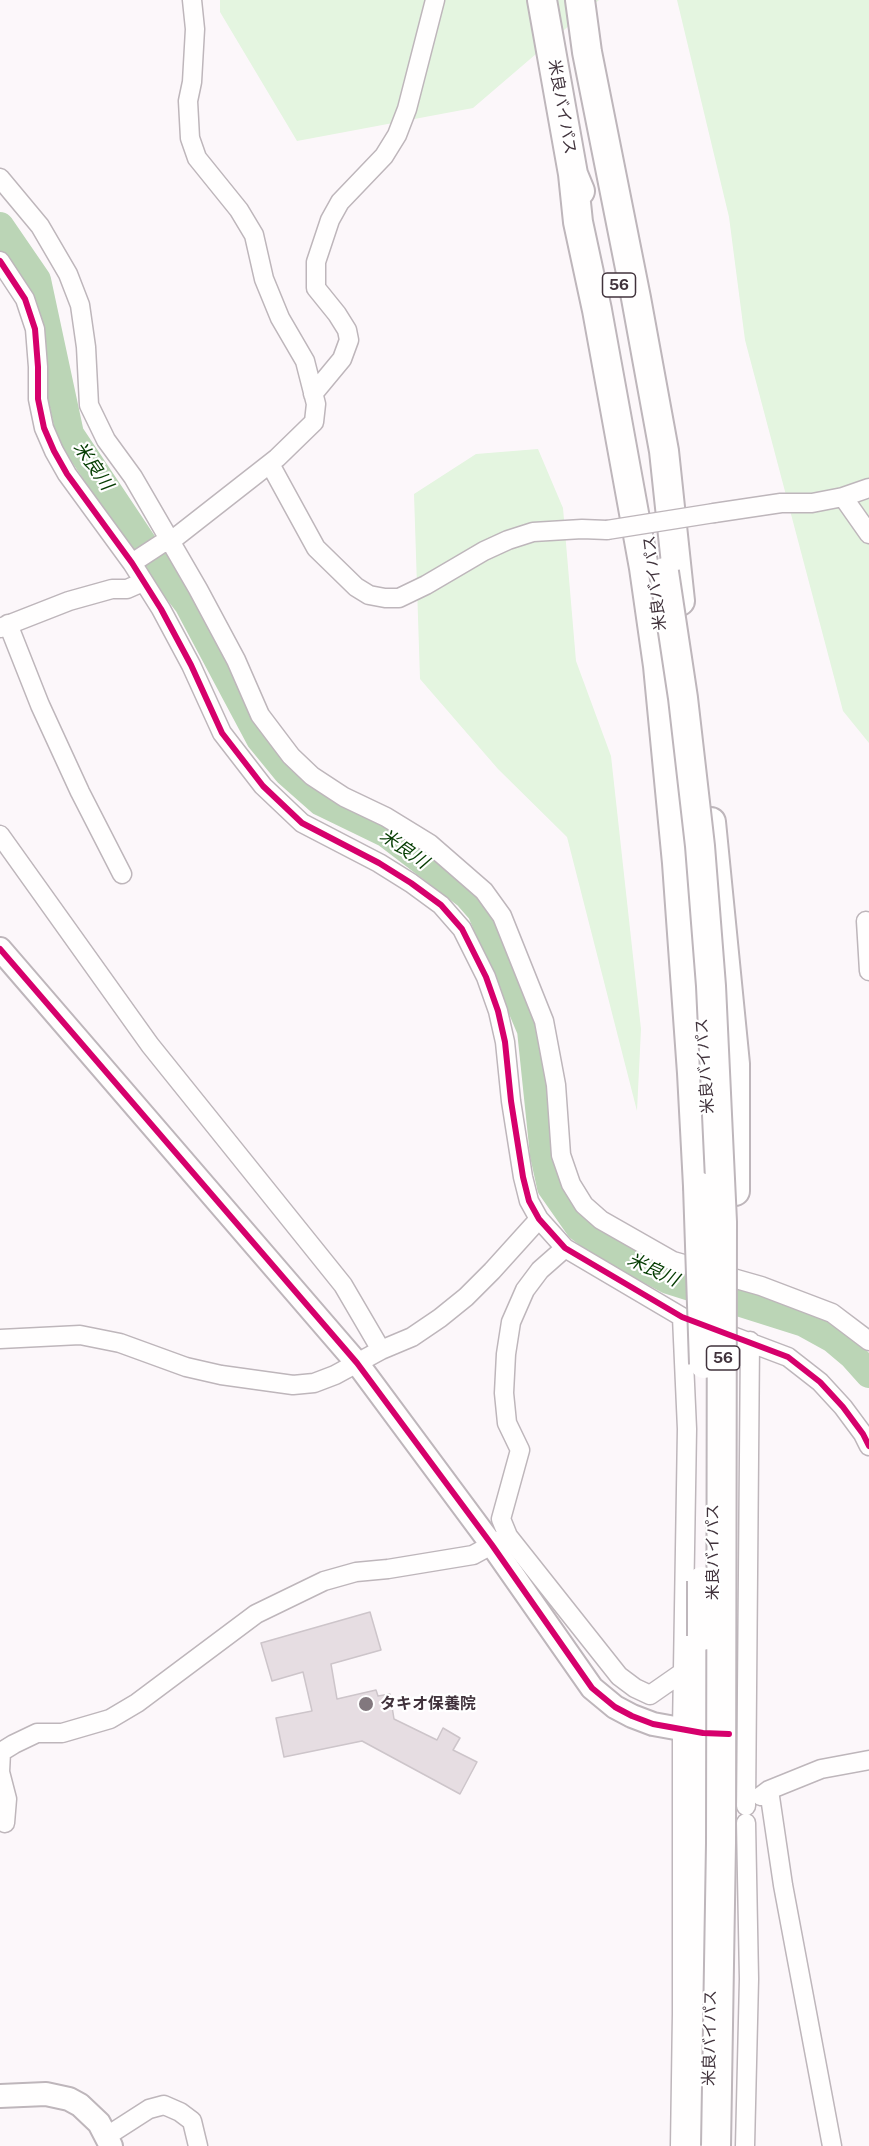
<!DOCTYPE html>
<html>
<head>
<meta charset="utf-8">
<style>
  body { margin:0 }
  canvas { display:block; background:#fcf7fa }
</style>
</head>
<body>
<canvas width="869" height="2146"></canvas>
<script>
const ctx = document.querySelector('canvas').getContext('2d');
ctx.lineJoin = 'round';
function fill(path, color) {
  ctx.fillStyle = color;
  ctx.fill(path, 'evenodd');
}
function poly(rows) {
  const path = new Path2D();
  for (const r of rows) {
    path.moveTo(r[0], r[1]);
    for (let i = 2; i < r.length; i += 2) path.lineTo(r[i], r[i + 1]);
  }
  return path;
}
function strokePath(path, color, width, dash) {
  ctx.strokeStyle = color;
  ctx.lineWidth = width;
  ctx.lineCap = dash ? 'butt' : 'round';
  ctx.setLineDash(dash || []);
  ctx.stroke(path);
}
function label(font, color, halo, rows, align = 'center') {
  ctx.font = font + ' "Public Sans","Noto Sans JP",sans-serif';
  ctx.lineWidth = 4.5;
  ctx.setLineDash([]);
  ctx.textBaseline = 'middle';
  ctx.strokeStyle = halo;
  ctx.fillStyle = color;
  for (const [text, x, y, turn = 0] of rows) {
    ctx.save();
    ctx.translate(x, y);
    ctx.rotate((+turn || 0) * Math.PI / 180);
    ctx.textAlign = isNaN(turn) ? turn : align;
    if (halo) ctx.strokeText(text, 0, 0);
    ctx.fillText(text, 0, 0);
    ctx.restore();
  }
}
fill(poly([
  [220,0,599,0,473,108,297,141,220,12],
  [677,0,869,0,869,743,843,711,745,340,729,217],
  [538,449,563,508,576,661,611,756,641,1029,637,1111,567,837,498,769,420,679,414,494,476,454]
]), '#e4f5e0');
strokePath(poly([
  [0,226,37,280,70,434,154,560,188,604,260,739,287,772,321,802,387,834,467,895,481,911,531,1030,544,1155,551,1187,579,1227,604,1246,668,1280,804,1323,833,1339,852,1355,869,1374]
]), '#bbd5b6', 28);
const building = poly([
  [370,1612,381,1650,331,1664,337,1699,376,1690,378,1696,390,1694,394,1719,437,1740,443,1728,460,1738,453,1750,477,1762,460,1794,362,1741,284,1757,276,1718,312,1711,303,1672,272,1681,261,1643,370,1612]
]);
fill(building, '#e6dde2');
strokePath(building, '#cdc5ca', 1.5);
const minor = poly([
  [0,178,40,226,68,274,80,305,86,347,89,405,106,440,133,477,198,589,236,660,260,715,291,756,312,776,344,797,386,817,430,844,484,891,502,916,544,1021,556,1085,561,1155,571,1184,584,1205,601,1220,673,1261,761,1286,832,1313,869,1341],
  [0,261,25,299,35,329,38,367,38,399,44,428,54,451,67,474,132,563,161,609,191,665,222,733,263,786,302,823,379,863,411,883,441,905,462,929,486,977,498,1011,505,1042,511,1101,523,1177,529,1201,539,1219,565,1248,682,1317,788,1357,820,1382,843,1407,863,1434,869,1446],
  [313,394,342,359,349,340,347,330,337,314,316,288,316,262,330,220,340,202,384,156,397,135,407,109,435,0],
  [270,464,316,548,356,587,369,595,385,598,399,598,426,585,484,551,508,540,533,532,582,529,607,530],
  [843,497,869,488],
  [714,513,781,503,812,503,843,497,869,534],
  [132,563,161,544,171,541,277,458,314,422,316,404,305,361,280,318,264,279,254,235,239,210,197,158,190,138,188,101,192,82,195,29,192,0],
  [8,624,40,705,80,792,122,874],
  [0,628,69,601,112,589,127,589,143,582],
  [0,835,150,1045,343,1285,381,1350],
  [866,921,869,971],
  [565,1248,540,1270,525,1290,511,1322,506,1354,504,1393,507,1423,520,1450,501,1519,508,1536,619,1676,635,1688,650,1695,683,1672],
  [0,1339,80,1335,120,1343,186,1367,221,1375,293,1385,314,1383,335,1375,381,1350,412,1337,440,1318,466,1297,492,1271,539,1219],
  [769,1790,783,1885,832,2146],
  [761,1796,769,1790,821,1769,869,1760],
  [746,1806,750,1341],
  [5,1823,7,1799,0,1772,1,1752,14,1744,37,1733,62,1733,110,1719,137,1703,256,1614,324,1581,356,1572,388,1569,473,1555,508,1536],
  [107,2136,149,2109,164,2105,180,2112,192,2121,198,2146],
  [680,2146,682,2014,682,1729,687,1429,682,1317],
  [745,2146,749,1979,746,1823]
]);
const tertiary = poly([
  [0,949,357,1363,492,1545,592,1688,615,1707,632,1716,653,1724,703,1733,719,1733],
  [0,2096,46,2094,69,2099,80,2105,99,2123,111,2146]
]);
const primary = poly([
  [542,0,573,174,580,191],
  [580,0,587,52,636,298,664,451,680,601],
  [573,174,578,222,597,310,644,568,658,666,677,863,692,1073,698,1186],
  [711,822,735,1064,735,1191],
  [694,2146,703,1733,702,1636]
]);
strokePath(minor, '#beb6bb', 21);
strokePath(tertiary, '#beb6bb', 26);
strokePath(primary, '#beb6bb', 32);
strokePath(minor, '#fffefe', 18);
strokePath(tertiary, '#fffefe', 22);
strokePath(primary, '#fffefe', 28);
const minorBridge = poly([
  [607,530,714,513]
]);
const primaryBridge = poly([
  [664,572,683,698,700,846,711,986,722,1222,721,1843,716,2146],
  [698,1186,704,1364],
  [702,1636,702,1581]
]);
strokePath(minorBridge, '#beb6bb', 21, []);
strokePath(primaryBridge, '#beb6bb', 32, []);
strokePath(minorBridge, '#fffefe', 18);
strokePath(primaryBridge, '#fffefe', 28);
strokePath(poly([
  [0,261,25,299,35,329,38,367,38,399,44,428,54,451,67,474,132,563,161,609,191,665,222,733,263,786,302,823,379,863,411,883,441,905,462,929,486,977,498,1011,505,1042,511,1101,523,1177,529,1201,539,1219,565,1248,682,1317,788,1357,820,1382,843,1407,863,1434,869,1446],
  [0,949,357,1363,492,1545,592,1688,615,1707,632,1716,653,1724,703,1733,729,1734]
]), '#d6006c', 6);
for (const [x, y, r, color] of [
  [366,1704,8,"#82787e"]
]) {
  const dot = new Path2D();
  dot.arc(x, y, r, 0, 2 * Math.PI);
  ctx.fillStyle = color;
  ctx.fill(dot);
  strokePath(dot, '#fff', 2);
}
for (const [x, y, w] of [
  [619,285,33],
  [723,1358,33]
]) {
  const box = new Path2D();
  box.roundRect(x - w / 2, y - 12, w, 24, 4.5);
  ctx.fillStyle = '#fff';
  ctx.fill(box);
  strokePath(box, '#41333c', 1.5);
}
label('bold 15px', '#41333c', null, [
  ["56",619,285],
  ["56",723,1358]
]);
label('16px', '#41333c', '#fff', [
  ["米良バイパス",562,107,80],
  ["米良バイパス",655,583,-97],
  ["米良バイパス",705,1066,-94],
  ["米良バイパス",713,1552,-90],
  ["米良バイパス",710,2038,-89]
]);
label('bold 16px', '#41333c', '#fff', [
  ["タキオ保養院",380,1704]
], 'left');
label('italic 18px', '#043c00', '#fff', [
  ["米良川",93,466,55],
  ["米良川",404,849,35],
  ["米良川",653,1270,25]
]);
</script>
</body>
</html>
